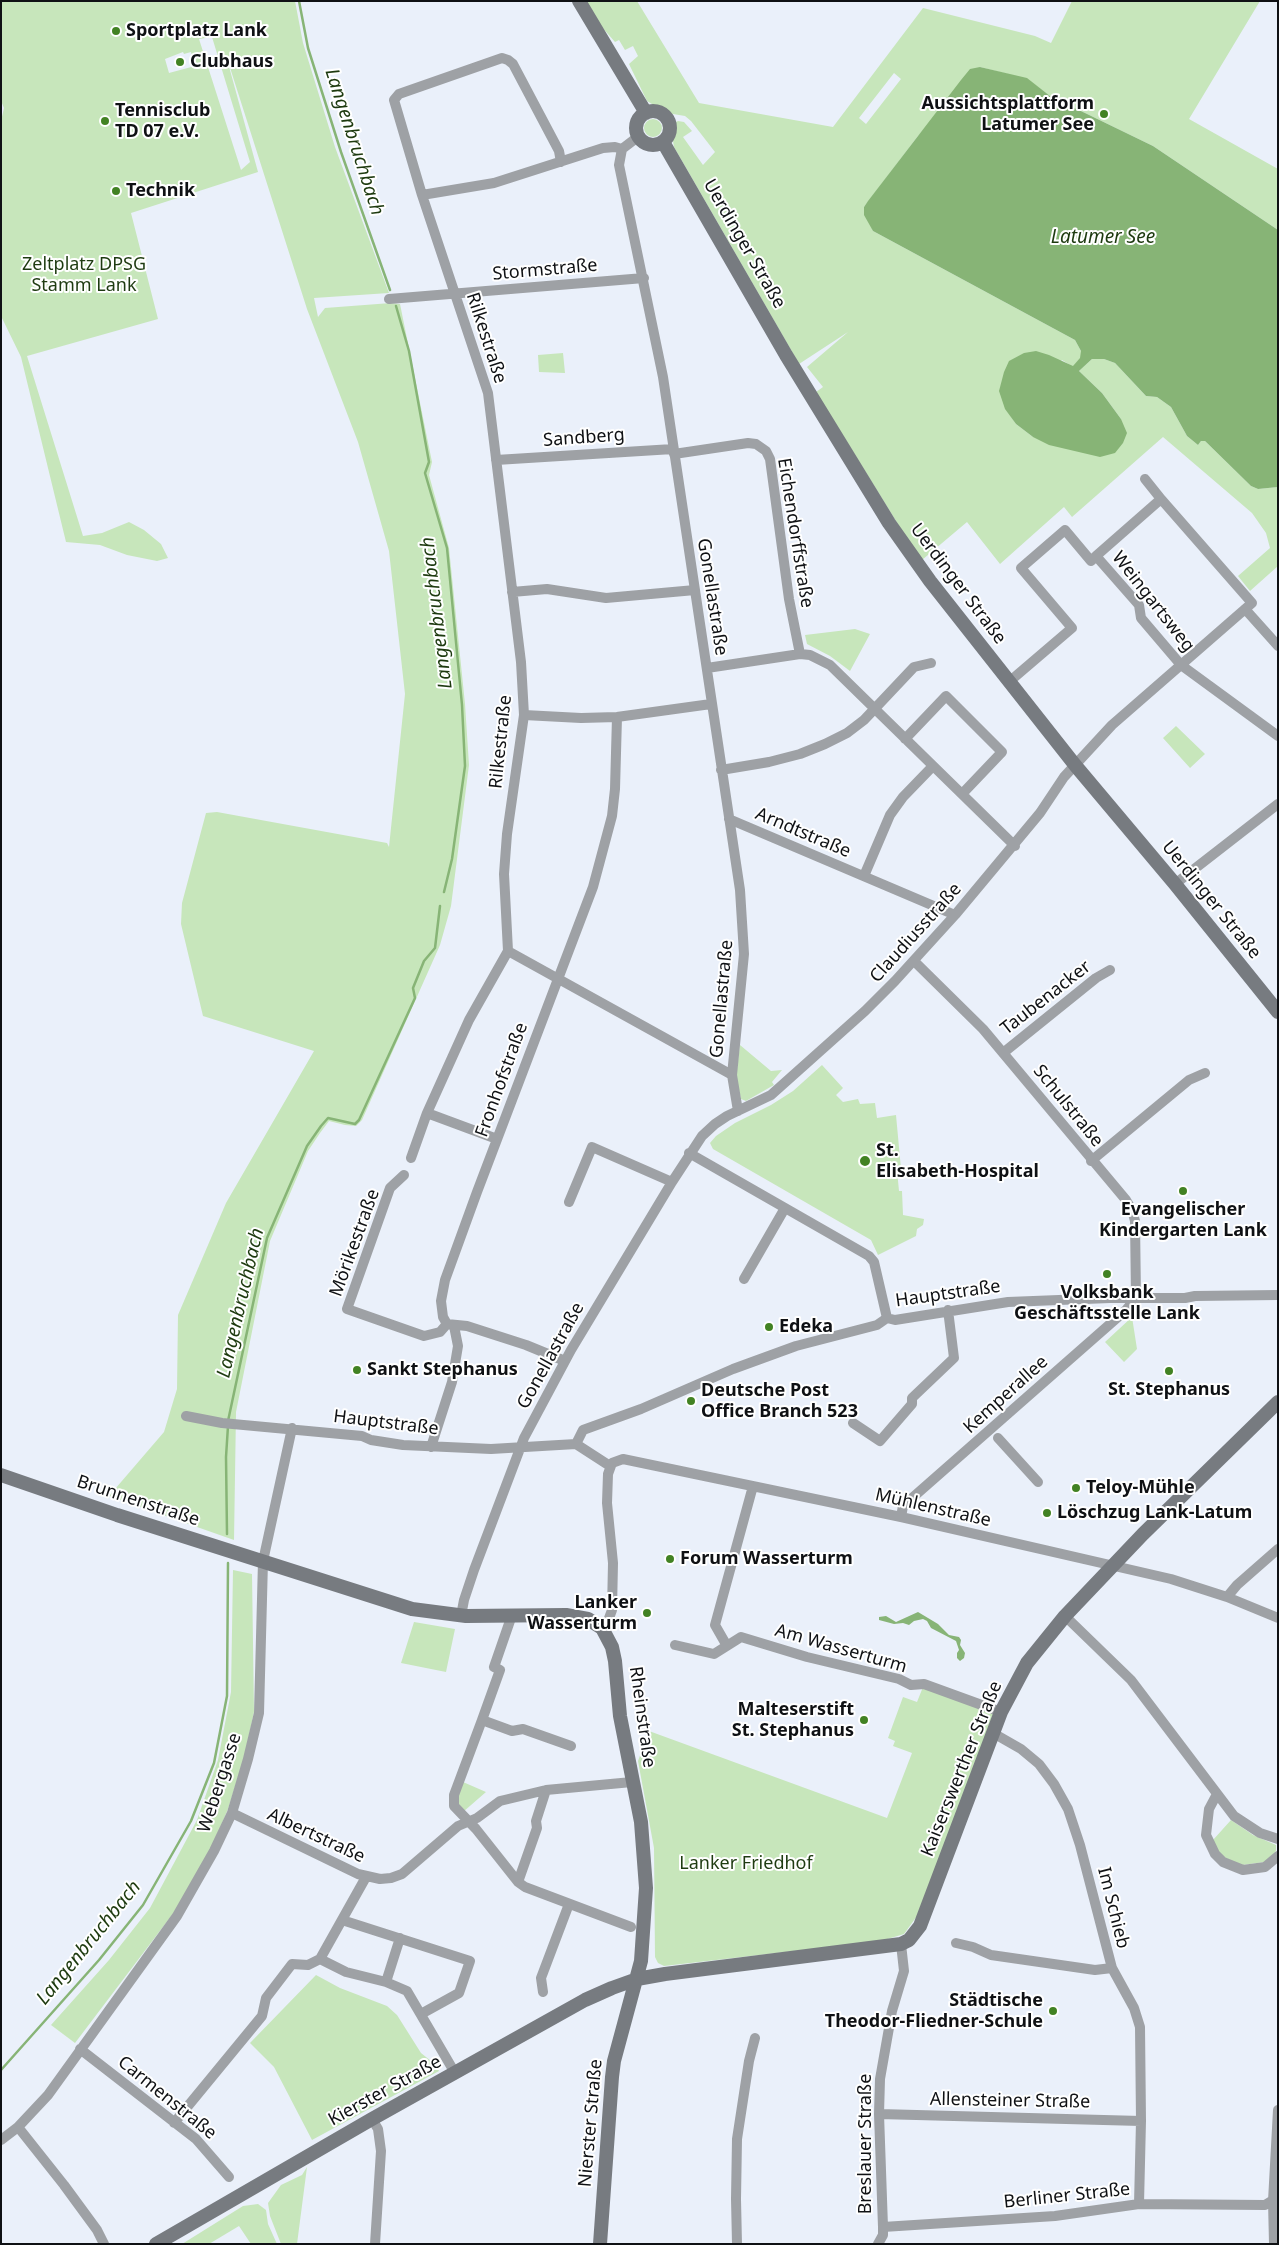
<!DOCTYPE html>
<html>
<head>
<meta charset="utf-8">
<style>
  body { margin:0 }
  #map { position:relative; width:1279px; height:2245px; overflow:hidden; background:#eaf0fa; font-family:"Noto Sans",sans-serif }
  canvas { display:block }
  .frame { position:absolute; inset:0; border:2px solid #0f1114; pointer-events:none }
</style>
</head>
<body>
<div id="map">
<canvas width="1279" height="2245"></canvas>
<div class="frame"></div>
</div>
<script>
const ctx = document.querySelector('canvas').getContext('2d');
ctx.lineJoin = 'round';
function fill(path, color) {
  ctx.fillStyle = color;
  ctx.fill(path, 'evenodd');
}
function poly(rows) {
  const path = new Path2D();
  for (const r of rows) {
    if (r.length === 3) {
      path.moveTo(r[0] + r[2], r[1]);
      path.arc(r[0], r[1], r[2], 0, 2 * Math.PI);
      continue;
    }
    path.moveTo(r[0], r[1]);
    for (let i = 2; i < r.length; i += 2) path.lineTo(r[i], r[i + 1]);
  }
  return path;
}
function strokePath(path, color, width, dash) {
  ctx.strokeStyle = color;
  ctx.lineWidth = width;
  ctx.lineCap = dash ? 'butt' : 'round';
  ctx.setLineDash(dash || []);
  ctx.stroke(path);
}
function label(font, color, halo, rows, align = 'center') {
  ctx.font = font + ' "Noto Sans",sans-serif';
  ctx.lineWidth = 4;
  ctx.setLineDash([]);
  ctx.textBaseline = 'middle';
  ctx.strokeStyle = halo;
  ctx.fillStyle = color;
  for (const [text, x, y, turn = 0] of rows) {
    ctx.save();
    ctx.translate(x, y);
    ctx.rotate((+turn || 0) * Math.PI / 180);
    ctx.textAlign = isNaN(turn) ? turn : align;
    if (halo) ctx.strokeText(text, 0, 0);
    ctx.fillText(text, 0, 0);
    ctx.restore();
  }
}
fill(poly([
  [1,1,295,1,303,43,335,147,389,293,314,298,318,317,325,308,391,303,400,304,432,462,429,475,449,548,465,704,469,765,451,906,440,945,362,1120,356,1126,345,1125,329,1121,320,1133,308,1151,270,1241,236,1412,234,1540,109,1496,164,1432,177,1389,178,1315,226,1203,314,1051,203,1016,181,924,182,903,206,813,217,812,387,843,389,847,405,694,389,551,358,442,307,309,225,52,258,172,131,213,158,319,27,356,83,536,102,533,129,522,144,530,161,544,168,558,157,561,127,555,100,545,66,542,21,357,1,316,1,121,4,108,1,101],
  [212,37,250,162,241,170,199,39],
  [183,52,184,54,191,52,195,66,169,73,165,59],
  [586,1,637,1,699,103,833,127,923,8,1035,36,1051,43,1072,1,1260,1,1189,119,1278,169,1278,230,1153,146,1050,96,1027,79,980,67,918,136,864,207,873,231,1075,340,1081,351,1081,358,1073,367,1062,360,1006,409,1016,424,1033,437,1121,419,1102,393,1079,371,1092,359,1104,359,1115,363,1146,396,1157,397,1171,407,1187,436,1198,445,1201,441,1205,441,1251,486,1258,489,1278,487,1278,566,1250,591,1238,576,1270,548,1266,533,1252,513,1163,437,1072,517,1064,507,1000,564,967,522,922,560,909,542,816,392,823,387,807,367,848,332,799,364,674,147,672,135,674,123,678,121,684,122,692,131,683,137,703,165,715,152,691,121,685,116,667,113,647,101,629,64,638,56,633,46,625,50,619,40,615,42,600,25],
  [894,73,901,79,866,124,859,118],
  [653,128,9],
  [563,353,565,373,539,372,538,355],
  [855,629,870,634,850,671,830,656,807,644,805,635],
  [1176,726,1205,754,1190,768,1163,738],
  [740,1045,771,1071,782,1070,772,1082,774,1085,746,1101,741,1099,736,1077],
  [822,1065,843,1088,836,1095,843,1102,858,1099,860,1104,875,1103,877,1118,896,1115,901,1169,897,1170,899,1191,902,1191,903,1215,924,1219,923,1225,917,1229,916,1236,878,1255,871,1240,713,1149,710,1143,716,1136,735,1123,771,1105,793,1091],
  [1132,1317,1137,1349,1124,1362,1105,1342],
  [233,1570,252,1574,254,1712,244,1758,228,1809,211,1849,175,1911,75,2043,51,2025,109,1960,150,1908,197,1820,218,1760,231,1692],
  [414,1622,455,1629,446,1672,401,1663],
  [923,1687,994,1713,917,1916,904,1934,881,1941,664,1966,658,1963,655,1957,654,1848,638,1761,649,1731,887,1818,912,1753,893,1746,895,1741,888,1738,903,1697,917,1702],
  [463,1782,486,1792,463,1812,457,1800],
  [1231,1820,1253,1835,1276,1845,1276,1851,1271,1857,1264,1862,1243,1865,1229,1861,1219,1853,1213,1840],
  [316,1975,340,1988,387,2006,397,2015,421,2053,436,2065,439,2071,312,2140,274,2067,250,2043],
  [307,2167,297,2244,281,2244,270,2216,268,2203,281,2185,302,2175],
  [258,2204,266,2210,268,2224,277,2244,251,2244,239,2226,209,2244,182,2244,243,2206]
]), '#c7e6bb');
fill(poly([
  [980,67,1027,78,1050,96,1153,146,1278,230,1278,487,1258,489,1251,486,1205,441,1201,441,1198,445,1187,436,1171,407,1157,397,1146,396,1115,363,1104,359,1092,359,1079,371,1102,393,1121,419,1127,433,1123,443,1115,453,1100,457,1049,445,1033,437,1016,424,1005,409,999,391,1004,372,1009,361,1024,353,1036,351,1049,355,1073,366,1080,358,1081,351,1075,340,873,231,864,215,864,207,868,201,961,80,970,69],
  [918,1612,938,1624,949,1635,959,1637,961,1640,960,1645,965,1653,964,1658,960,1661,957,1658,957,1653,959,1650,956,1641,931,1628,927,1621,923,1619,914,1621,909,1625,903,1623,894,1624,879,1620,879,1617,886,1616,896,1622]
]), '#87b476');
strokePath(poly([
  [299,1,308,48,341,152,390,290],
  [396,306,409,351,429,462,425,473,447,548,462,705,465,766,452,859,444,892],
  [228,1421,267,1238,307,1146,321,1126,328,1118,355,1124,359,1120,415,998,413,988,424,961,435,948,440,906],
  [227,1534,226,1457,228,1426],
  [1,2070,99,1960,143,1905,191,1821,214,1763,227,1696,228,1563]
]), '#87b476', 2.5);
strokePath(poly([
  [639,136,622,149,619,165,663,377,740,890,744,954,732,1075],
  [561,162,559,151,513,64,508,60,502,58,399,94,394,100,422,195,488,393,521,662,524,715,507,834,504,874,508,951,732,1075,738,1111],
  [422,195,494,183,603,148,615,147,622,149],
  [389,299,644,278],
  [674,454,748,443,756,444,766,451,770,459,789,599,800,654],
  [496,460,673,449],
  [1145,479,1161,499],
  [512,592,547,589,606,598,695,590],
  [1245,609,1278,646],
  [707,668,800,654,810,655,830,665,1015,846],
  [1010,681,1072,628,1021,568,1065,530,1091,561,1096,556,1139,605,1141,618,1181,665,1278,736],
  [524,715,581,718,617,717,711,704],
  [905,739,946,696,1002,752,962,794],
  [721,770,769,762,800,754,825,744,847,733,864,720,914,667,931,663],
  [729,819,955,915],
  [864,876,890,815,903,797,933,766],
  [1175,884,1278,804],
  [914,961,983,1029,1126,1200,1132,1210,1135,1221,1136,1298],
  [1003,1053,1096,978,1110,970],
  [427,1113,497,1139],
  [689,1153,869,1256,874,1262,887,1318],
  [411,1158,427,1113,469,1020,508,951],
  [1091,1161,1189,1080,1205,1073],
  [404,1175,390,1188,347,1309,424,1336,440,1332,447,1324],
  [569,1202,592,1147,672,1182],
  [744,1279,785,1208],
  [887,1318,895,1320,1008,1302,1110,1298,1185,1298,1195,1296,1278,1295],
  [565,1361,526,1345,467,1326,447,1324,443,1317,441,1301,445,1280,477,1192,593,887,612,816,615,789,617,717],
  [186,1416,222,1423,362,1436,371,1440,403,1445,491,1449,576,1444,610,1466],
  [853,1423,880,1441,912,1404,912,1398,954,1358,948,1310],
  [998,1438,1038,1482],
  [576,1444,583,1430,641,1409,733,1369,796,1346,877,1325,887,1318],
  [431,1447,452,1382,458,1346,454,1326],
  [901,1517,903,1506,1126,1310,1136,1298],
  [1227,1597,1237,1585,1278,1549],
  [461,1616,464,1600,474,1570,524,1438,571,1350,672,1182,702,1136,715,1124,727,1116,771,1095,865,1011,895,981,955,915,1040,813,1064,777,1112,725,1252,603,1161,499,1096,556],
  [1065,1616,1131,1680,1234,1816,1260,1833,1278,1839],
  [602,1628,608,1621,612,1610,613,1563,607,1503,608,1474,612,1463,623,1459,901,1517,1171,1579,1227,1597,1278,1618],
  [675,1645,714,1654,741,1637,807,1657,899,1679,911,1685,924,1684,1001,1712],
  [727,1646,715,1625,753,1486],
  [482,1720,500,1670,494,1667,512,1615],
  [571,1746,523,1729,512,1731,482,1720,454,1795,454,1806,476,1829,518,1882,525,1887,631,1927],
  [1217,1794,1209,1809,1206,1835,1215,1854,1223,1862,1243,1870,1265,1867,1278,1856],
  [232,1813,358,1874,380,1879,391,1878,402,1874,458,1826,477,1818,500,1801,546,1790,632,1782],
  [518,1882,537,1828,536,1821,546,1790],
  [342,1920,470,1961,459,1993,421,2014],
  [956,1943,973,1947,991,1955,1095,1970,1112,1968,1080,1845,1068,1809,1054,1784,1039,1764,1021,1749,993,1733],
  [320,1959,346,1972,386,1982,407,1991,455,2073],
  [1112,1968,1134,2008,1140,2027,1141,2121,1139,2204],
  [386,1982,400,1938],
  [543,1992,541,1978,569,1904],
  [80,2049,196,2139,229,2177],
  [879,2114,1141,2121],
  [372,2119,378,2129,381,2151,375,2244],
  [174,2123,262,2016,266,1998,292,1964,308,1965,320,1959,366,1877],
  [18,2127,64,2185,97,2230,104,2244],
  [1,2140,18,2127,48,2095,177,1916,214,1851,232,1813,248,1759,259,1713,263,1561,292,1428],
  [883,2227,879,2114,880,2079,892,2011,904,1971,901,1944],
  [737,2244,736,2199,737,2139,749,2061,755,2038],
  [878,2244,883,2235,883,2227,1055,2216,1139,2204,1265,2205,1278,2197],
  [1274,2244,1273,2201,1278,2110]
]), '#9ea1a5', 10);
strokePath(poly([
  [579,1,646,113],
  [653,128,17],
  [663,142,786,355,889,523,930,581,1075,765,1175,884,1278,1012],
  [1,1475,117,1515,412,1609,466,1616,566,1615,588,1619,602,1628,612,1647,615,1661,620,1716,641,1822,646,1888,641,1961,614,2061,612,2077,600,2244],
  [156,2244,372,2119,585,2000,612,1988,637,1979,665,1974,901,1944,909,1940,920,1926,1001,1712,1027,1663,1065,1616,1143,1534,1278,1402]
]), '#777b80', 14);
for (const [x, y, r, color] of [
  [116,31,5,"#428223"],
  [180,62,5,"#428223"],
  [1104,114,5,"#428223"],
  [105,121,5,"#428223"],
  [116,191,5,"#428223"],
  [865,1161,6,"#428223"],
  [1183,1191,5,"#428223"],
  [1107,1274,5,"#428223"],
  [769,1327,5,"#428223"],
  [357,1370,5,"#428223"],
  [1169,1371,5,"#428223"],
  [691,1401,5,"#428223"],
  [1076,1488,5,"#428223"],
  [1047,1513,5,"#428223"],
  [670,1559,5,"#428223"],
  [647,1613,5,"#428223"],
  [864,1720,5,"#428223"],
  [1053,2011,5,"#428223"]
]) {
  const dot = new Path2D();
  dot.arc(x, y, r, 0, 2 * Math.PI);
  ctx.fillStyle = color;
  ctx.fill(dot);
  strokePath(dot, '#fff', 2);
}
label('bold 18px', '#0f1114', '#fff', [
  ["Sportplatz Lank",126,31],
  ["Clubhaus",190,62],
  ["Aussichtsplattform",1094,104,"right"],
  ["Latumer See",1094,125,"right"],
  ["Tennisclub",115,111],
  ["TD 07 e.V.",115,132],
  ["Technik",126,191],
  ["St.",876,1151],
  ["Elisabeth-Hospital",876,1172],
  ["Evangelischer",1183,1210,"center"],
  ["Kindergarten Lank",1183,1231,"center"],
  ["Volksbank",1107,1293,"center"],
  ["Geschäftsstelle Lank",1107,1314,"center"],
  ["Edeka",779,1327],
  ["Sankt Stephanus",367,1370],
  ["St. Stephanus",1169,1390,"center"],
  ["Deutsche Post",701,1391],
  ["Office Branch 523",701,1412],
  ["Teloy-Mühle",1086,1488],
  ["Löschzug Lank-Latum",1057,1513],
  ["Forum Wasserturm",680,1559],
  ["Lanker",637,1603,"right"],
  ["Wasserturm",637,1624,"right"],
  ["Malteserstift",854,1710,"right"],
  ["St. Stephanus",854,1731,"right"],
  ["Städtische",1043,2001,"right"],
  ["Theodor-Fliedner-Schule",1043,2022,"right"]
], 'left');
label('18px', '#0f1114', '#fff', [
  ["Uerdinger Straße",744,244,60],
  ["Stormstraße",545,270,-5],
  ["Rilkestraße",486,338,72],
  ["Sandberg",584,438,-4],
  ["Eichendorffstraße",795,533,81],
  ["Uerdinger Straße",958,584,53],
  ["Gonellastraße",712,597,81],
  ["Weingartsweg",1153,602,52],
  ["Rilkestraße",501,742,-84],
  ["Arndtstraße",803,833,23],
  ["Uerdinger Straße",1211,900,51],
  ["Claudiusstraße",916,933,-48],
  ["Taubenacker",1046,998,-38],
  ["Gonellastraße",722,999,-85],
  ["Fronhofstraße",502,1080,-70],
  ["Schulstraße",1068,1106,51],
  ["Mörikestraße",355,1243,-70],
  ["Hauptstraße",948,1294,-8],
  ["Gonellastraße",551,1356,-61],
  ["Kemperallee",1006,1395,-42],
  ["Hauptstraße",386,1423,7],
  ["Brunnenstraße",138,1501,18],
  ["Mühlenstraße",933,1508,13],
  ["Am Wasserturm",841,1649,16],
  ["Rheinstraße",642,1717,82],
  ["Kaiserswerther Straße",962,1769,-68],
  ["Webergasse",220,1783,-72],
  ["Albertstraße",316,1836,25],
  ["Im Schieb",1113,1908,76],
  ["Kierster Straße",385,2091,-29],
  ["Carmenstraße",167,2098,39],
  ["Allensteiner Straße",1010,2101,1],
  ["Nierster Straße",591,2123,-85],
  ["Breslauer Straße",866,2144,-90],
  ["Berliner Straße",1067,2196,-6]
]);
label('18px', '#1e3b11', '#fff', [
  ["Zeltplatz DPSG",84,265],
  ["Stamm Lank",84,286],
  ["Lanker Friedhof",746,1864]
]);
label('italic 19px', '#1d3a0f', '#fff', [
  ["Langenbruchbach",354,142,72],
  ["Latumer See",1103,238],
  ["Langenbruchbach",437,613,-97],
  ["Langenbruchbach",241,1303,-77],
  ["Langenbruchbach",89,1943,-51]
]);
</script>
</body>
</html>
